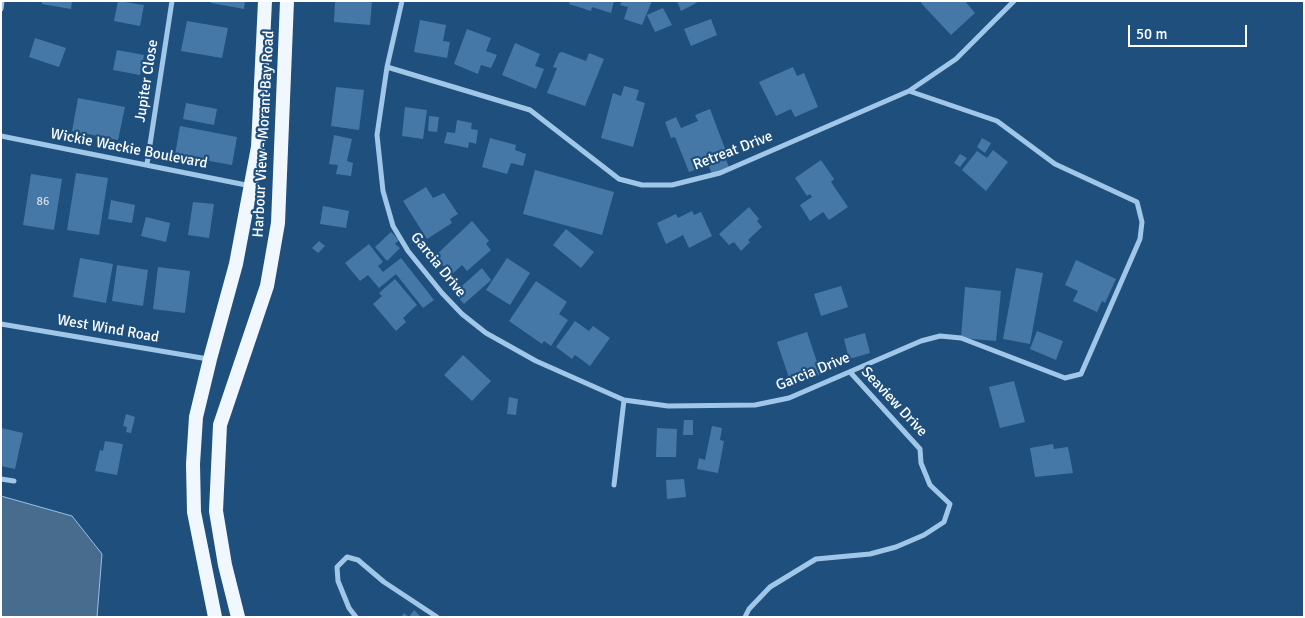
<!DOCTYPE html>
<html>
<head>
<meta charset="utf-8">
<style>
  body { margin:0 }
  #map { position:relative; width:1305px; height:618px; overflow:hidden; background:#1e4f7d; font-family:Signika,sans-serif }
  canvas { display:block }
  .frame { position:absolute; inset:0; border:2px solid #fff; pointer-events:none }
  .scale { position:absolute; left:1128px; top:25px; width:119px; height:22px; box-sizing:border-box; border:2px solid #fff; border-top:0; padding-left:6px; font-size:15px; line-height:18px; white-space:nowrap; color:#fff; -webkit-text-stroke:4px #1e4f7d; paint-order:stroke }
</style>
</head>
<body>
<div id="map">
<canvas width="1305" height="618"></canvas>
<div class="frame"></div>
<div class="scale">50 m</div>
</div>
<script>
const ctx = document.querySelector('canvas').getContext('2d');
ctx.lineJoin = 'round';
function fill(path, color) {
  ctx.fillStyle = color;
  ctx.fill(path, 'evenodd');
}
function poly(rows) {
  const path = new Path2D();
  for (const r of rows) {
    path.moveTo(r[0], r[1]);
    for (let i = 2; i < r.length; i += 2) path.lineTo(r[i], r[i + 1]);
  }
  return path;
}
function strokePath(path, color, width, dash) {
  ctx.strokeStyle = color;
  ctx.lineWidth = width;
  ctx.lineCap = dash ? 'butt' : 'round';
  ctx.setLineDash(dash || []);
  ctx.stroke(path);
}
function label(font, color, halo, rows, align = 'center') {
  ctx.font = font + ' Signika,sans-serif';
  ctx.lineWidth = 4.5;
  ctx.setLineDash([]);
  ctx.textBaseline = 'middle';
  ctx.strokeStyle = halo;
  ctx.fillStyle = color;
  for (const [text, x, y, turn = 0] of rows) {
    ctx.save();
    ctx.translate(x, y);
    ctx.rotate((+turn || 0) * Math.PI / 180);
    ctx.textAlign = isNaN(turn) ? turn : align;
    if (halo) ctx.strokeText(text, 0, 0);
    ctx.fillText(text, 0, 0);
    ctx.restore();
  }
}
const water = poly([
  [1,496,72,516,102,554,97,617,1,617,1,496]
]);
fill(water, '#486c8e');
strokePath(water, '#94c2e9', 1);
fill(poly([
  [42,1,72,1,71,9,42,4],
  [118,1,144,5,140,26,114,21],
  [211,1,245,1,244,9,211,3],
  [335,1,372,1,370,25,334,22],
  [570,1,614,1,611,13,592,7,591,11,569,4],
  [622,1,652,1,642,25,624,19,628,7,620,5],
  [677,1,700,1,681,11],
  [922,1,965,1,975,13,951,35,921,3],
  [663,8,672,25,655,32,647,15],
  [711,19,717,35,691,46,684,29],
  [420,20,446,25,443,41,450,42,447,58,414,52],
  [187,21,228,28,222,58,181,51],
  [467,29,491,38,486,51,497,55,491,68,481,65,478,74,454,64],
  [35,38,66,48,59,67,29,57],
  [515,43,540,54,535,66,544,69,536,89,502,75],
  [117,50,144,55,140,75,113,70],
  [562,52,586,61,589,53,604,59,585,106,547,93,557,68,553,67,559,53],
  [793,67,797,76,804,73,818,107,795,117,791,109,776,116,759,82],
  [624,86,639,90,636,100,645,103,633,147,601,138,613,93,621,96],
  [336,87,364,90,359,130,331,126],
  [78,98,125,107,118,140,72,131],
  [186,103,217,109,214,125,183,119],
  [405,107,427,110,423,139,402,136],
  [710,109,727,154,724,155,729,167,712,174,708,165,689,172,675,137,671,138,665,122,676,117,681,128,698,121,695,115],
  [429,116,439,117,437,132,428,131],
  [457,120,472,123,471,129,478,130,476,144,469,142,468,148,444,143,447,132,455,133],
  [180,126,237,137,232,165,175,155],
  [334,135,352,139,347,161,353,163,351,176,336,174,338,165,329,164],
  [490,138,516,145,515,150,526,154,523,166,511,163,507,174,482,167],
  [982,138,991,143,985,153,977,147],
  [993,150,1008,162,986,191,962,170,977,151,987,158],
  [960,154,967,158,960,167,954,163],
  [821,160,834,179,831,182,848,207,829,220,823,212,810,221,800,205,812,197,810,194,807,196,795,178],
  [535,170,614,192,602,235,523,214],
  [76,173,108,178,99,235,67,230],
  [31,174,62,179,54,230,23,225],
  [426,187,433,198,444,193,458,214,450,219,452,223,427,239,403,201],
  [111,200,135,205,132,223,108,219],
  [193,202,214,204,209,238,188,235],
  [323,206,349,211,346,228,320,224],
  [749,207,759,219,757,221,762,227,748,240,750,242,741,251,734,242,729,245,719,234],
  [692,211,694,215,701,212,712,236,689,248,683,235,666,244,657,223,676,214,678,218],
  [146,217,170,223,166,242,141,236],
  [472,221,489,241,486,244,491,250,467,271,462,265,451,275,435,256],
  [566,229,594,252,581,268,553,245],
  [391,232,399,240,395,244,400,248,387,261,375,247],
  [319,241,325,246,318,253,312,248],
  [369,244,383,262,378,266,383,272,401,258,434,300,423,308,396,274,379,288,368,275,360,281,345,263],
  [80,258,113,264,106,303,73,297],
  [507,258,530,273,510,305,486,290],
  [1076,260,1116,279,1105,303,1102,301,1097,312,1073,301,1078,291,1065,285],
  [117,265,148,270,143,306,112,301],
  [158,267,190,271,185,313,153,309],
  [482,268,491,280,464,304,454,293],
  [1016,268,1043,273,1030,344,1003,339],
  [395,279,417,305,403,318,406,322,396,331,373,304,382,296,379,293],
  [536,281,567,302,559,314,568,320,551,346,544,341,542,344,509,321],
  [841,286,848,307,821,316,814,294],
  [965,287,1001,291,996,341,961,338],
  [575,321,589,331,593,326,610,338,590,366,575,355,572,359,556,347],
  [1037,331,1063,341,1056,360,1030,349],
  [807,332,821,374,791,384,777,342],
  [865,333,870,353,849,359,844,339],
  [463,355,491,381,472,401,444,375],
  [1014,381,1025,422,1000,428,989,387],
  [509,397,518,399,516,415,507,414],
  [126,414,135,417,131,433,126,432,127,427,123,426],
  [684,420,693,420,693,435,683,435],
  [712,426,722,428,720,440,724,441,718,473,697,469,699,458,705,460],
  [1,428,23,433,15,469,1,466],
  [657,428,677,429,676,457,656,457],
  [105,441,123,444,117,475,95,471,100,450,103,451],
  [1053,444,1054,449,1068,447,1073,473,1035,477,1030,448],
  [684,479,686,497,667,499,666,480],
  [414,610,421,617,401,617,404,613,409,617]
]), '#4678a7');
strokePath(poly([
  [402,1,387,67,377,135,383,191,393,226,408,251,442,293,462,314,486,333,536,361,624,400,668,406,755,405,789,398,921,341,940,336,961,338,1065,378,1081,374,1140,239,1142,222,1137,202,1055,164,997,121,909,91],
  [1,9,2,1],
  [387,67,530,110,619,179,642,185,672,185,720,173,909,91,956,59,1014,1],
  [1,136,251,186],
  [147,164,172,1],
  [1,324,208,359],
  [1,479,14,481],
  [614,485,624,400],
  [356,617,349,608,338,581,337,567,347,557,358,560,384,582,437,617],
  [745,617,749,609,770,587,816,559,870,554,896,547,924,535,944,522,950,504,930,485,921,463,920,449,850,372]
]), '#a0c6e8', 5);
strokePath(poly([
  [215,617,194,512,193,464,196,417,210,359,236,264,258,147,265,1],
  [238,617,225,565,216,511,220,425,267,286,278,223,287,1]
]), '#f1f7fe', 14);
label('12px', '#d1dde9', null, [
  ["86",43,202]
]);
label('15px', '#fff', '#1e4f7d', [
  ["Jupiter Close",147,81,-81],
  ["Harbour View - Morant Bay Road",264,134,-87],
  ["Wickie Wackie Boulevard",129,149,11],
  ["Retreat Drive",733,151,-21],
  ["Garcia Drive",438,265,51],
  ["West Wind Road",108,329,10],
  ["Garcia Drive",813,372,-22],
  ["Seaview Drive",894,402,47]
]);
</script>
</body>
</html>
